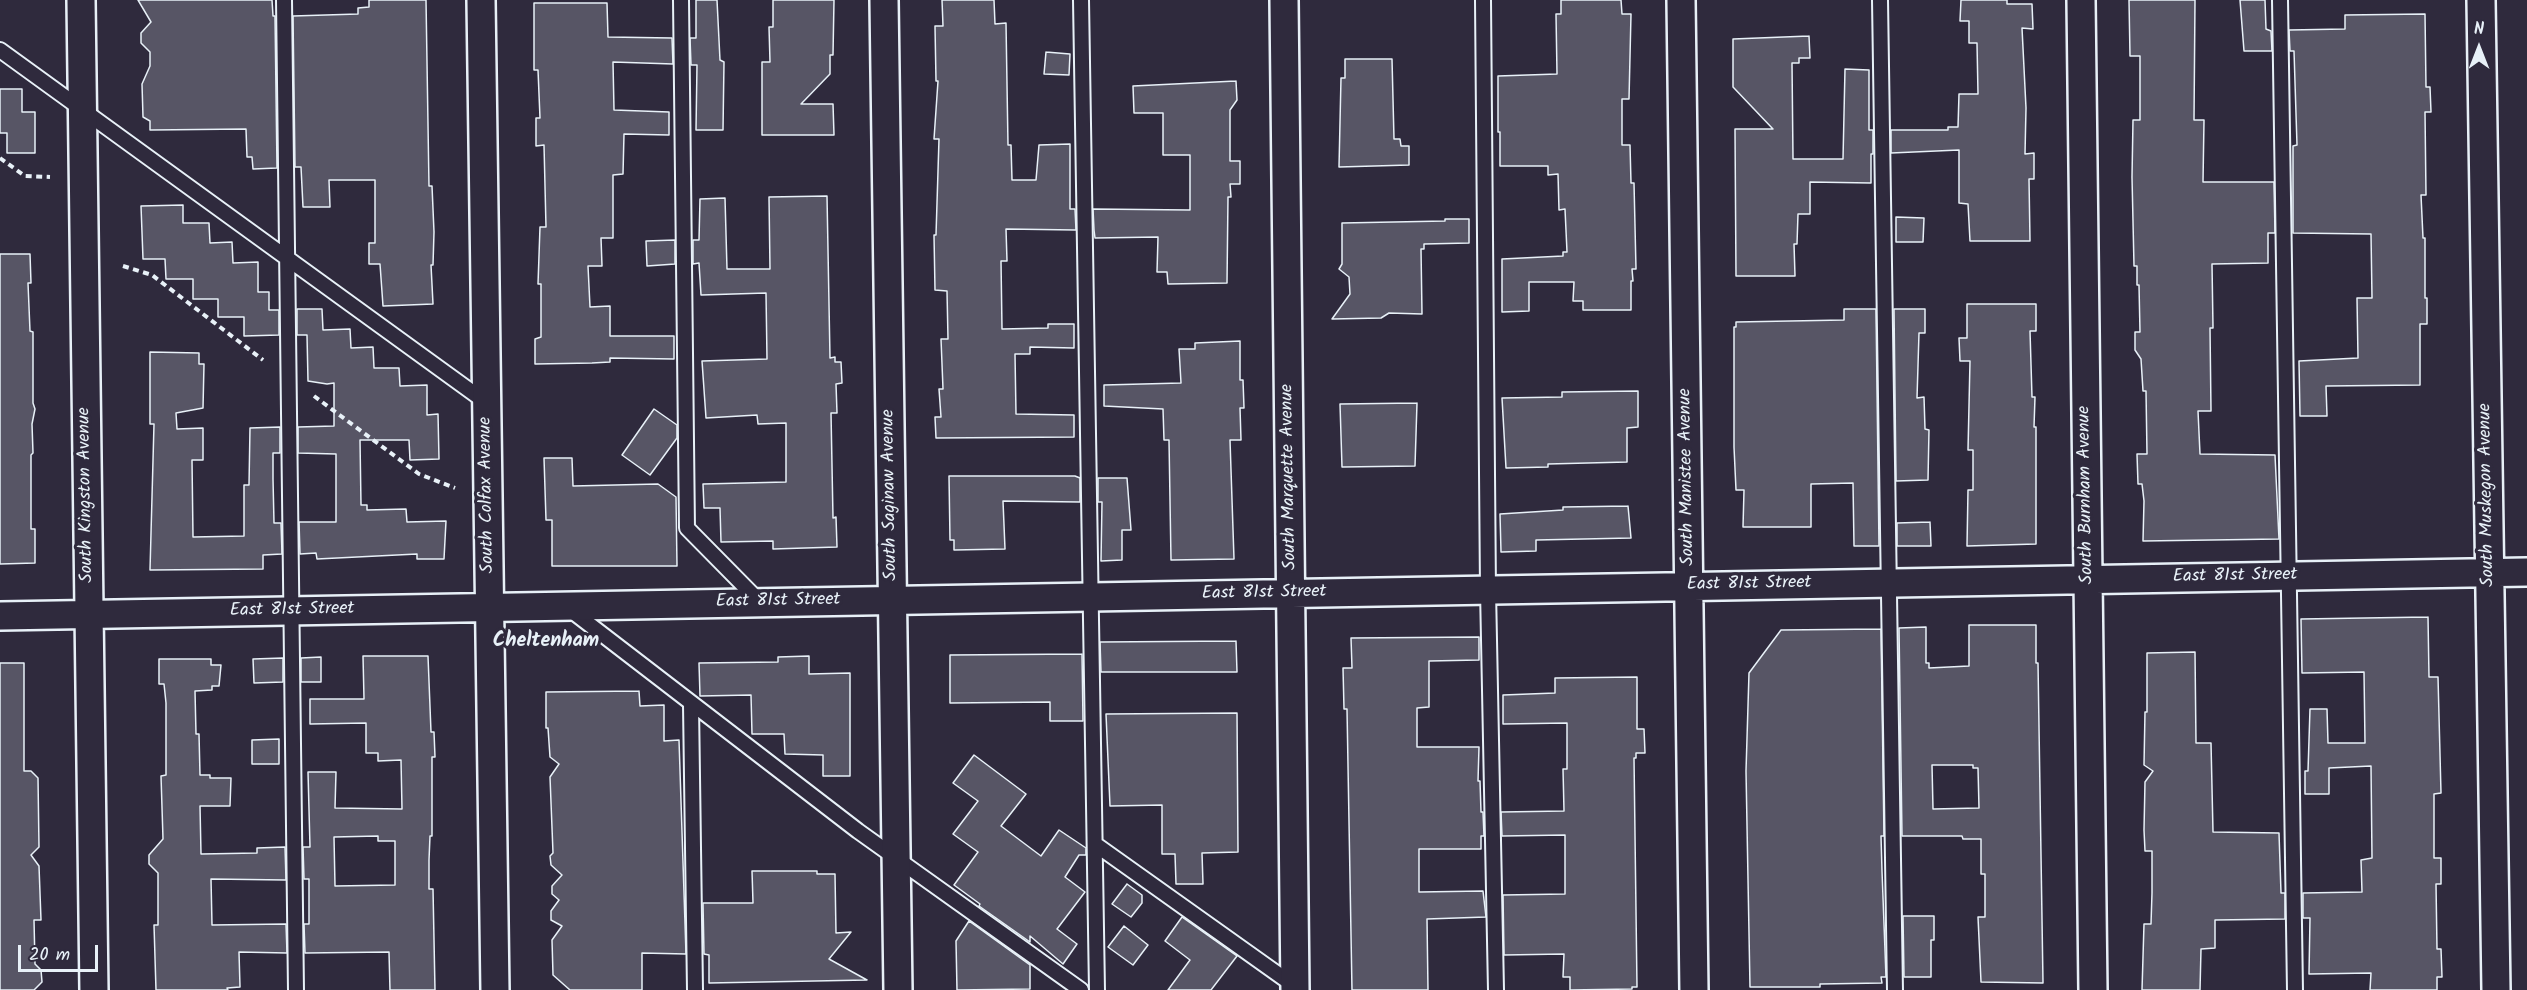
<!DOCTYPE html>
<html>
<head>
<meta charset="utf-8">
<style>
  body { margin:0 }
  #map { position:relative; width:2527px; height:990px; overflow:hidden; background:#2f2a3d; font-family:Kalam,sans-serif }
  canvas { display:block }
  .north { position:absolute; left:2449px; top:18px; width:60px; height:60px; -webkit-text-stroke:4px #2f2a3d; paint-order:stroke; rotate:0deg; font-size:16px; font-weight:700; line-height:24px; text-align:center; color:#e8f1f8 }
  .north::after { content:''; display:block; margin:auto; width:21px; height:27px; background:#e8f1f8; clip-path:polygon(50% 0,100% 100%,50% 72%,0 100%) }
  .scale { position:absolute; left:18px; top:945px; width:80px; height:27px; box-sizing:border-box; border:3px solid #e8f1f8; border-top:0; padding-left:8px; font-size:18px; line-height:21px; white-space:nowrap; color:#e8f1f8; -webkit-text-stroke:4px #2f2a3d; paint-order:stroke }
</style>
</head>
<body>
<div id="map">
<canvas width="2527" height="990"></canvas>
<div class="north">N</div>
<div class="scale">20 m</div>
</div>
<script>
const ctx = document.querySelector('canvas').getContext('2d');
ctx.lineJoin = 'round';
function fill(path, color) {
  ctx.fillStyle = color;
  ctx.fill(path, 'evenodd');
}
function poly(rows) {
  const path = new Path2D();
  for (const r of rows) {
    path.moveTo(r[0], r[1]);
    for (let i = 2; i < r.length; i += 2) path.lineTo(r[i], r[i + 1]);
  }
  return path;
}
function strokePath(path, color, width, dash) {
  ctx.strokeStyle = color;
  ctx.lineWidth = width;
  ctx.lineCap = dash ? 'butt' : 'round';
  ctx.setLineDash(dash || []);
  ctx.stroke(path);
}
function label(font, color, halo, rows, align = 'center') {
  ctx.font = font + ' Kalam,sans-serif';
  ctx.lineWidth = 6;
  ctx.setLineDash([]);
  ctx.textBaseline = 'middle';
  ctx.strokeStyle = halo;
  ctx.fillStyle = color;
  for (const [text, x, y, turn = 0] of rows) {
    ctx.save();
    ctx.translate(x, y);
    ctx.rotate((+turn || 0) * Math.PI / 180);
    ctx.textAlign = isNaN(turn) ? turn : align;
    if (halo) ctx.strokeText(text, 0, 0);
    ctx.fillText(text, 0, 0);
    ctx.restore();
  }
}
const building = poly([
  [138,0,272,0,273,16,275,16,277,168,253,169,252,157,247,157,246,129,150,130,150,121,143,117,142,84,150,66,150,52,141,43,141,33,151,22,138,0],
  [369,0,426,0,429,186,432,186,434,232,433,265,431,265,433,304,383,306,380,264,369,264,369,243,375,243,375,180,329,180,330,207,303,207,301,167,295,167,293,16,358,14,358,8,369,7,369,0],
  [696,0,717,0,720,60,724,62,723,130,696,130,697,65,691,65,690,38,696,38,696,0],
  [773,0,834,0,833,55,830,55,830,74,801,104,833,104,834,135,762,135,762,62,770,62,769,27,773,27,773,0],
  [942,0,994,0,995,24,1006,23,1008,145,1011,145,1012,180,1036,180,1039,145,1070,144,1070,209,1075,209,1076,230,1006,229,1007,261,1001,261,1002,329,1048,328,1048,324,1074,324,1074,348,1030,347,1030,354,1015,354,1016,414,1074,415,1074,437,936,438,935,417,941,417,939,389,943,389,941,339,948,339,947,291,935,290,934,235,936,235,939,139,934,139,938,81,936,81,935,26,943,26,942,0],
  [1561,0,1621,0,1622,14,1631,14,1629,99,1622,99,1622,145,1630,145,1631,183,1634,183,1636,269,1632,269,1633,281,1631,281,1631,310,1583,310,1583,301,1573,301,1574,282,1529,282,1529,311,1502,312,1502,259,1563,256,1563,252,1567,252,1565,209,1559,210,1558,174,1548,175,1548,166,1500,166,1500,132,1498,132,1498,76,1557,74,1556,14,1561,14,1561,0],
  [1961,0,2007,0,2007,4,2032,4,2033,29,2022,28,2026,108,2025,154,2034,153,2034,179,2029,179,2030,241,1970,241,1968,204,1959,203,1959,150,1891,153,1891,130,1948,130,1948,127,1958,127,1959,94,1978,94,1977,43,1969,43,1969,21,1960,21,1961,0],
  [2129,0,2195,0,2194,120,2204,120,2203,182,2274,182,2275,233,2268,233,2268,263,2212,264,2213,328,2210,328,2211,411,2198,411,2200,454,2275,455,2279,539,2143,541,2144,501,2142,484,2138,484,2137,454,2147,454,2146,391,2143,391,2141,359,2135,350,2135,332,2140,332,2139,285,2137,285,2137,266,2134,266,2132,177,2133,120,2140,120,2140,56,2130,56,2129,0],
  [2240,0,2265,0,2266,29,2271,31,2272,51,2244,51,2240,0],
  [534,3,607,3,608,37,672,38,673,64,613,62,614,110,669,112,669,135,624,134,623,174,613,175,613,238,601,238,602,266,588,266,590,307,610,306,610,336,674,336,674,359,610,358,610,362,592,363,535,364,535,339,541,337,541,284,538,284,540,227,546,227,544,145,536,146,536,118,540,118,538,70,534,70,534,3],
  [2425,14,2426,87,2430,87,2431,112,2425,112,2426,195,2421,195,2423,238,2425,238,2425,298,2427,298,2427,324,2420,324,2420,385,2326,386,2327,416,2300,416,2299,361,2358,358,2357,298,2372,298,2371,234,2293,233,2293,146,2297,145,2294,51,2290,51,2289,30,2345,29,2345,15,2425,14],
  [1809,36,1810,58,1799,58,1799,63,1792,63,1793,159,1843,159,1845,69,1869,70,1869,130,1873,130,1873,154,1871,154,1871,183,1810,182,1810,214,1798,214,1797,244,1794,244,1795,276,1736,276,1735,129,1773,129,1733,87,1733,39,1809,36],
  [1046,52,1070,54,1069,75,1044,74,1046,52],
  [1345,59,1392,59,1394,139,1400,139,1401,146,1409,146,1409,165,1339,167,1341,78,1345,78,1345,59],
  [1236,81,1237,100,1230,110,1230,161,1240,161,1240,184,1230,184,1231,197,1228,197,1227,283,1168,284,1167,272,1157,272,1158,237,1095,238,1094,230,1093,209,1190,210,1190,155,1163,155,1163,113,1134,113,1133,86,1236,81],
  [0,89,22,89,22,112,35,112,35,153,7,153,7,133,0,133,0,89],
  [827,196,830,358,835,357,835,362,841,362,842,383,836,384,837,413,831,413,833,518,836,517,837,547,773,549,773,541,721,542,720,508,704,508,703,484,786,482,786,423,758,424,757,415,706,418,702,361,767,359,766,293,701,295,699,263,693,264,693,240,699,240,700,199,725,198,727,269,770,269,769,197,827,196],
  [183,205,183,223,209,223,210,243,232,242,233,263,258,262,258,292,269,292,269,310,279,310,279,335,244,336,244,317,218,317,218,299,193,299,193,279,166,279,165,259,143,259,141,206,183,205],
  [1896,217,1924,218,1923,242,1896,242,1896,217],
  [1445,219,1469,219,1469,243,1424,244,1424,249,1421,249,1422,314,1389,313,1381,318,1332,319,1350,294,1349,277,1339,269,1342,264,1342,223,1445,221,1445,219],
  [675,240,675,264,647,266,646,241,675,240],
  [0,254,30,254,31,283,28,283,30,331,33,332,33,403,35,409,32,424,33,453,31,455,31,529,35,529,35,563,0,564,0,254],
  [1967,304,2036,304,2036,331,2030,331,2032,397,2035,397,2034,427,2036,427,2036,544,1967,546,1968,490,1973,490,1973,450,1968,450,1970,361,1960,361,1959,338,1967,338,1967,304],
  [297,309,322,309,323,330,350,329,351,348,373,347,374,368,399,368,400,386,427,385,427,415,438,414,439,459,410,460,409,440,360,440,361,505,367,505,367,510,406,509,407,522,446,521,444,559,417,559,417,554,317,559,316,553,300,554,299,522,336,522,336,454,298,453,298,427,334,426,334,383,327,384,308,381,307,335,297,335,297,309],
  [1844,309,1876,309,1879,546,1854,546,1853,483,1811,484,1811,527,1743,527,1744,490,1736,490,1734,447,1734,327,1736,327,1736,322,1844,320,1844,309],
  [1894,309,1925,309,1925,333,1919,333,1917,398,1924,397,1925,429,1929,430,1928,480,1896,481,1894,309],
  [1240,341,1240,380,1243,380,1244,408,1240,408,1241,440,1230,440,1234,559,1171,560,1169,440,1164,440,1163,409,1104,406,1104,385,1181,383,1179,349,1195,349,1195,343,1240,341],
  [150,352,199,353,199,364,204,364,203,408,176,413,177,429,203,428,203,460,192,460,193,537,244,536,244,485,249,485,250,428,280,427,280,453,273,453,273,479,274,523,281,523,282,554,263,555,263,569,150,570,154,424,150,424,150,352],
  [1638,391,1638,427,1627,428,1627,462,1548,464,1548,467,1506,468,1502,398,1562,397,1562,392,1638,391],
  [1417,403,1415,466,1342,467,1340,404,1417,403],
  [654,409,677,425,677,438,650,475,622,455,654,409],
  [544,458,572,458,573,486,658,484,676,497,677,566,552,566,552,520,546,520,544,458],
  [949,476,1075,476,1080,478,1080,502,1003,501,1005,549,954,550,954,540,950,540,949,476],
  [1098,478,1127,478,1131,530,1122,530,1122,560,1101,561,1102,502,1098,502,1098,478],
  [1628,506,1631,538,1536,540,1536,551,1501,552,1500,514,1563,510,1563,507,1628,506],
  [1930,522,1931,546,1897,546,1897,523,1930,522],
  [2428,617,2429,677,2438,677,2441,793,2434,794,2434,858,2441,858,2441,884,2436,884,2437,949,2441,949,2442,977,2437,977,2437,990,2370,990,2371,973,2309,974,2310,918,2303,918,2303,893,2362,892,2361,860,2372,858,2371,766,2329,768,2329,794,2305,794,2305,771,2308,771,2310,709,2327,709,2328,743,2365,743,2364,672,2302,673,2301,619,2428,617],
  [1969,625,2036,625,2036,663,2038,663,2043,983,1981,982,1978,917,1985,917,1985,874,1981,874,1981,839,1963,839,1962,836,1902,836,1899,628,1926,627,1926,663,1929,663,1929,668,1969,666,1969,625],
  [1932,765,1973,765,1973,768,1978,768,1979,808,1933,809,1932,765],
  [1881,629,1884,836,1881,836,1882,871,1886,977,1881,977,1882,983,1820,984,1820,987,1750,987,1746,771,1749,673,1781,630,1881,629],
  [1479,637,1479,660,1429,661,1429,707,1417,708,1417,747,1479,747,1478,781,1480,781,1481,812,1483,812,1484,836,1481,836,1481,849,1419,849,1419,892,1483,891,1486,917,1427,919,1428,990,1352,990,1347,709,1344,709,1343,668,1352,668,1351,638,1479,637],
  [1236,641,1237,672,1101,672,1100,642,1236,641],
  [2195,652,2196,743,2211,743,2213,832,2279,833,2281,893,2285,893,2285,919,2215,920,2215,948,2201,949,2200,990,2142,990,2144,924,2151,924,2152,893,2152,851,2145,851,2144,830,2145,782,2153,771,2144,765,2145,712,2147,712,2147,653,2195,652],
  [1082,654,1083,721,1050,721,1050,702,950,703,950,655,1082,654],
  [363,656,428,656,431,732,434,732,435,757,432,757,432,836,430,836,429,860,429,889,433,889,435,990,390,990,389,952,305,953,304,924,309,924,309,879,304,879,303,847,310,847,308,772,336,772,335,808,402,809,401,760,378,761,378,753,366,753,366,723,310,724,310,699,364,699,363,656],
  [378,836,378,841,395,841,395,885,335,886,334,837,378,836],
  [809,656,809,674,850,673,850,776,823,776,823,755,785,754,784,734,752,734,751,695,700,696,699,663,778,662,778,657,809,656],
  [321,657,321,682,301,682,301,658,321,657],
  [283,658,283,682,254,683,253,659,283,658],
  [159,659,211,659,211,665,221,665,219,686,212,686,212,690,195,691,196,734,199,734,200,775,210,775,210,778,231,778,230,806,200,806,201,854,257,853,257,848,285,847,286,880,211,879,212,925,286,924,287,953,239,952,240,987,227,988,228,990,156,990,154,925,158,925,158,873,149,864,149,855,163,839,161,776,166,775,166,703,164,684,159,684,159,659],
  [0,663,24,663,24,771,31,771,38,778,39,847,31,855,39,866,41,920,34,920,35,964,41,970,42,982,34,990,0,990,0,663],
  [1637,677,1637,729,1644,729,1645,753,1636,753,1636,758,1634,758,1637,987,1632,987,1632,989,1570,990,1570,977,1563,977,1564,954,1504,955,1503,895,1565,894,1565,835,1502,836,1501,812,1564,811,1563,769,1567,769,1567,723,1503,724,1503,695,1555,693,1555,678,1637,677],
  [639,691,640,706,664,705,664,741,679,740,686,954,642,953,642,990,570,990,553,975,552,940,562,926,551,920,551,911,559,900,552,894,552,886,562,875,551,865,550,856,553,853,550,777,559,764,550,757,548,728,546,728,546,692,639,691],
  [1237,713,1238,852,1202,853,1203,884,1176,884,1175,854,1162,854,1162,805,1110,806,1106,714,1237,713],
  [279,739,279,764,252,764,252,740,279,739],
  [974,755,1026,794,1001,826,1041,856,1059,830,1086,848,1086,855,1079,855,1065,877,1085,892,1057,929,1077,944,1063,964,1030,936,1030,942,979,906,980,904,954,885,978,852,953,834,978,801,953,783,974,755],
  [752,871,817,871,817,874,835,874,836,933,851,932,829,959,867,980,709,983,709,955,704,954,703,903,753,903,752,871],
  [1127,884,1142,895,1142,903,1131,917,1112,904,1127,884],
  [1903,916,1934,916,1934,940,1931,940,1931,977,1904,977,1903,916],
  [1182,917,1237,956,1211,990,1168,990,1190,960,1165,941,1182,917],
  [969,921,1030,965,1030,989,957,990,956,941,969,921],
  [1124,926,1148,945,1133,965,1108,947,1124,926]
]);
fill(building, '#575565');
strokePath(building, '#e8f1f8', 1.5);
const service = poly([
  [284,0,296,990],
  [681,0,687,528,759,601],
  [1081,0,1097,990],
  [1483,0,1488,590,1496,990],
  [1880,0,1895,990],
  [2280,0,2295,990],
  [0,50,487,403],
  [568,608,858,831,1081,990],
  [691,705,695,990],
  [1095,844,1296,987]
]);
const minor = poly([
  [81,0,94,990],
  [481,0,495,990],
  [884,0,898,990],
  [1284,0,1295,990],
  [1681,0,1694,990],
  [2081,0,2093,990],
  [2481,0,2496,990],
  [0,616,2527,572]
]);
strokePath(service, '#e8f1f8', 18);
strokePath(minor, '#e8f1f8', 32);
strokePath(poly([
  [0,158,25,176,50,177],
  [123,266,152,275,263,360],
  [314,396,419,474,455,488]
]), '#e8f1f8', 4, [6, 4.5]);
strokePath(service, '#2f2a3d', 14);
strokePath(minor, '#2f2a3d', 27);
label('18px', '#e8f1f8', '#2f2a3d', [
  ["South Marquette Avenue",1290,477,-91],
  ["South Manistee Avenue",1688,477,-91],
  ["South Kingston Avenue",87,495,-91],
  ["South Colfax Avenue",488,495,-91],
  ["South Saginaw Avenue",891,495,-91],
  ["South Burnham Avenue",2087,495,-91],
  ["South Muskegon Avenue",2488,495,-91],
  ["East 81st Street",2235,577,-1],
  ["East 81st Street",1749,585,-1],
  ["East 81st Street",1264,594,-1],
  ["East 81st Street",778,602,-1],
  ["East 81st Street",292,611,-1]
]);
label('bold 20px', '#e8f1f8', '#2f2a3d', [
  ["Cheltenham",546,643]
]);
</script>
</body>
</html>
